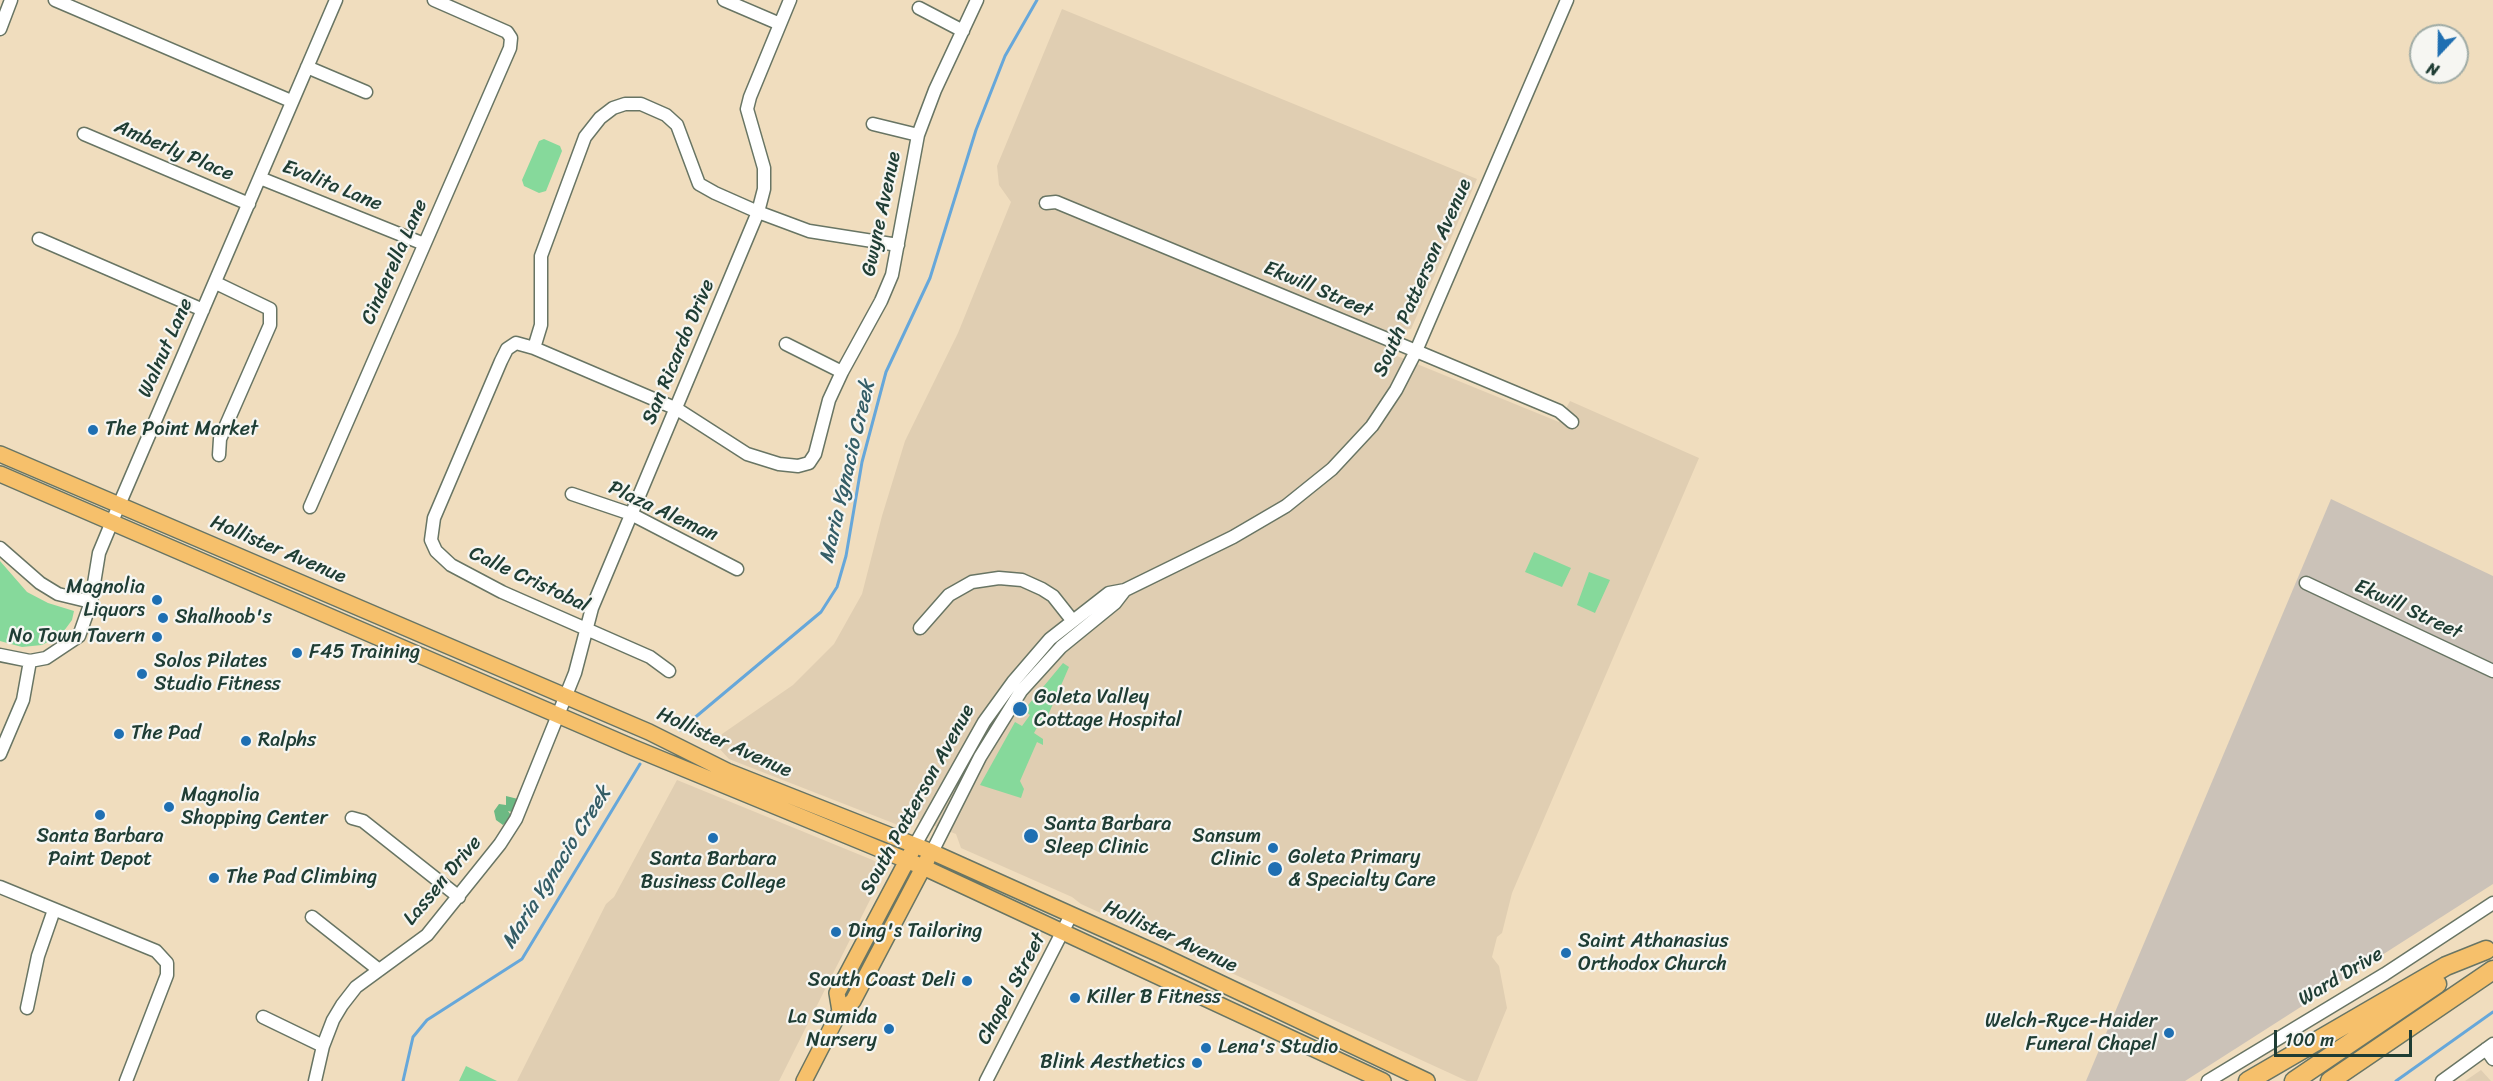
<!DOCTYPE html>
<html>
<head>
<meta charset="utf-8">
<style>
  body { margin:0 }
  #map { position:relative; width:2493px; height:1081px; overflow:hidden; background:#f0ddbe; font-family:Sriracha,sans-serif }
  canvas { display:block }
  .north { position:absolute; left:2409px; top:24px; width:60px; height:60px; box-sizing:border-box; background:#f6f6f2; border:2px solid #a0aca6; border-radius:50%; rotate:202deg; font-size:16px; font-weight:700; line-height:24px; text-align:center; color:#1f3d34 }
  .north::after { content:''; display:block; margin:auto; width:21px; height:27px; background:#1f6fb2; clip-path:polygon(50% 0,100% 100%,50% 72%,0 100%) }
  .scale { position:absolute; left:2274px; top:1030px; width:138px; height:27px; box-sizing:border-box; border:3px solid #1f3d34; border-top:0; padding-left:8px; font-size:18px; line-height:21px; white-space:nowrap; color:#1f3d34; -webkit-text-stroke:4px #f6f6f2; paint-order:stroke }
</style>
</head>
<body>
<div id="map">
<canvas width="2493" height="1081"></canvas>
<div class="north">N</div>
<div class="scale">100 m</div>
</div>
<script>
const ctx = document.querySelector('canvas').getContext('2d');
ctx.lineJoin = 'round';
function fill(path, color) {
  ctx.fillStyle = color;
  ctx.fill(path, 'evenodd');
}
function poly(rows) {
  const path = new Path2D();
  for (const r of rows) {
    path.moveTo(r[0], r[1]);
    for (let i = 2; i < r.length; i += 2) path.lineTo(r[i], r[i + 1]);
  }
  return path;
}
function strokePath(path, color, width, dash) {
  ctx.strokeStyle = color;
  ctx.lineWidth = width;
  ctx.lineCap = dash ? 'butt' : 'round';
  ctx.setLineDash(dash || []);
  ctx.stroke(path);
}
function label(font, color, halo, rows, align = 'center') {
  ctx.font = font + ' Sriracha,sans-serif';
  ctx.lineWidth = 4.5;
  ctx.setLineDash([]);
  ctx.textBaseline = 'middle';
  ctx.strokeStyle = halo;
  ctx.fillStyle = color;
  for (const [text, x, y, turn = 0] of rows) {
    ctx.save();
    ctx.translate(x, y);
    ctx.rotate((+turn || 0) * Math.PI / 180);
    ctx.textAlign = isNaN(turn) ? turn : align;
    if (halo) ctx.strokeText(text, 0, 0);
    ctx.fillText(text, 0, 0);
    ctx.restore();
  }
}
fill(poly([
  [1062,9,1477,179,1411,329,1402,330,1390,353,1559,422,1570,401,1699,458,1512,893,1502,933,1497,937,1492,957,1499,966,1507,1008,1477,1081,1467,1081,1081,904,1072,897,961,848,956,834,917,819,909,824,898,825,729,759,717,746,722,734,793,685,834,644,862,594,882,516,905,441,958,333,1011,202,999,185,997,166],
  [677,780,875,861,883,874,779,1081,517,1081,606,904,614,897],
  [2481,1070,2491,1081,2465,1081]
]), '#e0ceb2');
fill(poly([
  [2331,499,2493,576,2493,884,2185,1081,2086,1081]
]), '#cbc2b8');
fill(poly([
  [544,139,560,146,562,151,546,191,539,193,524,186,522,180,539,141],
  [1534,552,1571,568,1562,587,1525,572],
  [0,561,27,592,48,603,74,611,72,620,61,635,42,645,22,647,0,641],
  [1589,572,1610,580,1595,613,1577,605],
  [1063,663,1069,667,1046,720,1052,724,1047,726,1040,722,1034,733,1043,739,1043,745,1037,742,1020,781,1024,789,1021,798,980,785,1015,722,1022,726,1030,715,1024,710],
  [466,1066,497,1081,459,1081]
]), '#86d99b');
fill(poly([
  [506,796,518,799,515,813,508,811,511,815,507,824,505,823,503,825,496,820,494,811,499,804,506,805]
]), '#6cb983');
strokePath(poly([
  [680,730,821,612,837,587,846,556,862,462,886,372,930,278,976,130,1005,56,1037,0],
  [403,1081,413,1037,427,1020,522,959,640,764],
  [2396,1081,2493,1012]
]), '#66a7da', 3);
const minor = poly([
  [55,0,291,101],
  [724,0,780,24],
  [919,8,963,31],
  [0,29,11,0],
  [307,67,366,92],
  [873,124,918,135],
  [84,134,249,204],
  [260,178,424,244],
  [1046,203,1056,202,1416,351,1559,411,1572,422],
  [39,239,203,310],
  [216,283,270,309,270,325,220,439,219,455],
  [786,344,842,372],
  [534,348,541,325,541,256,585,137,600,118,613,108,625,104,641,104,666,115,677,125,699,184,715,193,758,212,809,231,898,245],
  [572,494,631,514,737,569],
  [310,507,510,48,511,38,507,32,434,0],
  [0,548,40,583,58,594,91,602],
  [2306,583,2493,671],
  [920,628,949,595,972,582,999,578,1022,580,1042,589,1053,596,1072,620],
  [0,655,30,661,46,658,79,636,91,602,99,553,119,505,336,0],
  [669,671,650,657,502,592,451,565,436,551,431,540,434,518,501,361,507,349,516,343,534,348,677,409,747,454,779,464,798,466,809,463,815,454,829,400,842,372,881,301,892,275,918,135,935,90,977,0],
  [0,754,23,700,30,661],
  [352,818,363,821,459,897],
  [915,845,984,722,1013,682,1050,639,1109,593,1125,590,1233,537,1286,506,1332,469,1372,426,1396,390,1416,351,1567,0],
  [932,852,980,757,1021,691,1061,647,1115,603,1125,590],
  [0,887,156,951,167,963,167,975,126,1081],
  [312,917,379,970],
  [27,1008,38,956,54,910],
  [263,1017,323,1046],
  [2486,1049,2493,1059],
  [315,1081,323,1046,333,1020,342,1005,356,987,427,935,500,844,516,819,575,673,592,608,758,212,764,189,764,168,747,109,750,97,790,0],
  [986,1081,1071,915],
  [2208,1081,2385,974,2493,903],
  [2442,1081,2493,1044]
]);
const major = poly([
  [0,454,649,732,727,771,932,852,1161,955,1427,1081],
  [0,474,634,748,923,867,1383,1081],
  [840,1011,837,993,911,853],
  [804,1081,840,1011,853,1001,927,860]
]);
const highway = poly([
  [2248,1081,2446,966,2486,950],
  [2294,1081,2437,984],
  [2330,1081,2493,970]
]);
strokePath(minor, '#687564', 15);
strokePath(major, '#687564', 18);
strokePath(highway, '#687564', 21);
strokePath(minor, '#fff', 12);
strokePath(major, '#f6c06b', 15);
strokePath(highway, '#f6c06b', 18);
for (const [x, y, r, color] of [
  [93,430,6,"#1f6fb2"],
  [157,600,6,"#1f6fb2"],
  [163,618,6,"#1f6fb2"],
  [157,637,6,"#1f6fb2"],
  [297,653,6,"#1f6fb2"],
  [142,674,6,"#1f6fb2"],
  [1020,709,8,"#1f6fb2"],
  [119,734,6,"#1f6fb2"],
  [246,741,6,"#1f6fb2"],
  [169,807,6,"#1f6fb2"],
  [100,815,6,"#1f6fb2"],
  [1031,836,8,"#1f6fb2"],
  [713,838,6,"#1f6fb2"],
  [1273,848,6,"#1f6fb2"],
  [1275,869,8,"#1f6fb2"],
  [214,878,6,"#1f6fb2"],
  [836,932,6,"#1f6fb2"],
  [1566,953,6,"#1f6fb2"],
  [967,981,6,"#1f6fb2"],
  [1075,998,6,"#1f6fb2"],
  [889,1029,6,"#1f6fb2"],
  [2169,1033,6,"#1f6fb2"],
  [1206,1048,6,"#1f6fb2"],
  [1197,1063,6,"#1f6fb2"]
]) {
  const dot = new Path2D();
  dot.arc(x, y, r, 0, 2 * Math.PI);
  ctx.fillStyle = color;
  ctx.fill(dot);
  strokePath(dot, '#f6f6f2', 2);
}
label('20px', '#1f3d34', '#f6f6f2', [
  ["Amberly Place",174,151,23],
  ["Evalita Lane",332,186,22],
  ["Gwyne Avenue",882,214,-78],
  ["Cinderella Lane",395,262,-66],
  ["South Patterson Avenue",1423,278,-66],
  ["Ekwill Street",1318,290,23],
  ["Walnut Lane",166,348,-66],
  ["San Ricardo Drive",679,352,-67],
  ["Plaza Aleman",663,512,25],
  ["Hollister Avenue",278,550,23],
  ["Calle Cristobal",529,580,25],
  ["Ekwill Street",2408,610,25],
  ["Hollister Avenue",724,743,24],
  ["South Patterson Avenue",918,800,-61],
  ["Lassen Drive",443,881,-50],
  ["Hollister Avenue",1170,937,25],
  ["Ward Drive",2341,977,-31],
  ["Chapel Street",1012,989,-62]
]);
label('20px', '#1f3d34', '#f6f6f2', [
  ["The Point Market",105,430],
  ["Magnolia",145,588,"right"],
  ["Liquors",145,611,"right"],
  ["Shalhoob's",175,618],
  ["No Town Tavern",145,637,"right"],
  ["F45 Training",309,653],
  ["Solos Pilates",154,662],
  ["Studio Fitness",154,685],
  ["Goleta Valley",1034,698],
  ["Cottage Hospital",1034,721],
  ["The Pad",131,734],
  ["Ralphs",258,741],
  ["Magnolia",181,796],
  ["Shopping Center",181,819],
  ["Santa Barbara",1044,825],
  ["Sleep Clinic",1044,848],
  ["Santa Barbara",100,837,"center"],
  ["Paint Depot",100,860,"center"],
  ["Sansum",1261,837,"right"],
  ["Clinic",1261,860,"right"],
  ["Goleta Primary",1288,858],
  ["& Specialty Care",1288,881],
  ["Santa Barbara",713,860,"center"],
  ["Business College",713,883,"center"],
  ["The Pad Climbing",226,878],
  ["Ding's Tailoring",848,932],
  ["Saint Athanasius",1578,942],
  ["Orthodox Church",1578,965],
  ["South Coast Deli",955,981,"right"],
  ["Killer B Fitness",1087,998],
  ["La Sumida",877,1018,"right"],
  ["Nursery",877,1041,"right"],
  ["Welch-Ryce-Haider",2157,1022,"right"],
  ["Funeral Chapel",2157,1045,"right"],
  ["Lena's Studio",1218,1048],
  ["Blink Aesthetics",1185,1063,"right"]
], 'left');
label('italic 21px', '#345d66', '#f6f6f2', [
  ["Maria Ygnacio Creek",848,472,-77],
  ["Maria Ygnacio Creek",557,868,-58]
]);
</script>
</body>
</html>
